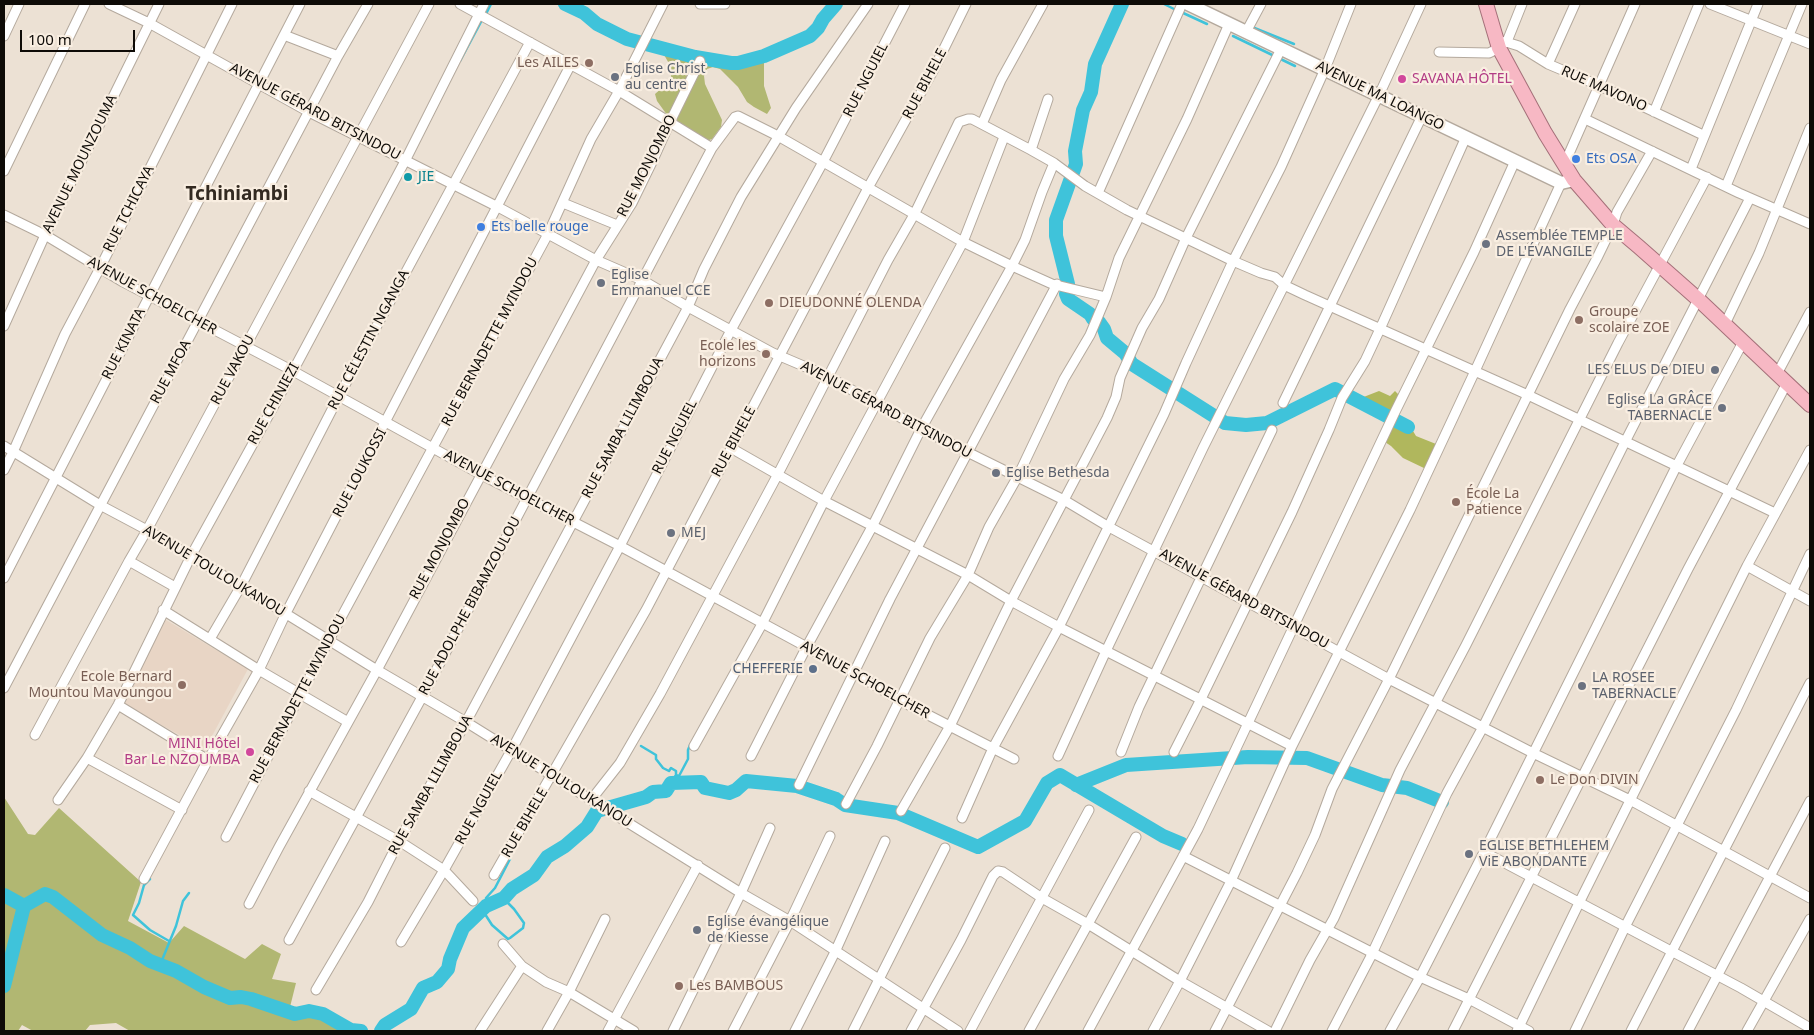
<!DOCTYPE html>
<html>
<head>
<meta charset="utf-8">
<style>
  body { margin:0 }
  #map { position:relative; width:1814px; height:1035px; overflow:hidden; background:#ece1d4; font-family:"Noto Sans",sans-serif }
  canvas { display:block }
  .frame { position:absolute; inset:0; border:5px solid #0e0b07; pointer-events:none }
  .scale { position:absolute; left:20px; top:30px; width:115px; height:22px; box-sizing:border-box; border:2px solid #0e0b07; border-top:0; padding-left:6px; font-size:15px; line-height:18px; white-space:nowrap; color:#0e0b07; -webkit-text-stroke:4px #f9eee1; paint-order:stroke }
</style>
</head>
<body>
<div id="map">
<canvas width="1814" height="1035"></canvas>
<div class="frame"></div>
<div class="scale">100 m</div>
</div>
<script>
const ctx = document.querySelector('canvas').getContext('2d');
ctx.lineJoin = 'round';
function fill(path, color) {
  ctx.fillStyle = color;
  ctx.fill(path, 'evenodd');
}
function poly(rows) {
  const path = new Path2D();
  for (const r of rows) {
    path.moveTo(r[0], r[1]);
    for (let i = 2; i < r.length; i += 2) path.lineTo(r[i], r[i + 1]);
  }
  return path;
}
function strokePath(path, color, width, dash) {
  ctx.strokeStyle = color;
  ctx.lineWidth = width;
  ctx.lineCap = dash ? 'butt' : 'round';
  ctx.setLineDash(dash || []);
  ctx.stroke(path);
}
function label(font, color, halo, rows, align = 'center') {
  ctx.font = font + ' "Noto Sans",sans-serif';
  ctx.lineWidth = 4.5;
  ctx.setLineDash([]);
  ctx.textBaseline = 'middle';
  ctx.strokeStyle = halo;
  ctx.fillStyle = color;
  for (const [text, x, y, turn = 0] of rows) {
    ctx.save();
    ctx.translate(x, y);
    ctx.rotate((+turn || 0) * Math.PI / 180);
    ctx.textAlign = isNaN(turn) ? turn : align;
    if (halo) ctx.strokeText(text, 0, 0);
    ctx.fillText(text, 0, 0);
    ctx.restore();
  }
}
fill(poly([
  [161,617,248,669,205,749,118,701]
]), '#e8d5c5');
fill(poly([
  [672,51,736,63,756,58,764,62,764,86,771,108,767,114,754,107,747,102,738,87,720,69,713,67,707,69,704,76,705,84,722,120,721,127,712,139,698,144,675,126,657,101,655,94,671,80,671,67,663,53],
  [4,797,28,834,35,835,59,808,141,882,128,921,169,943,184,926,245,959,262,944,281,954,272,979,296,983,290,1007,351,1028,350,1031,130,1031,116,1023,90,1025,85,1031,33,1031,22,1025,18,1031,4,1031]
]), '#b1b772');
fill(poly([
  [1379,391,1390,396,1395,391,1402,398,1394,413,1399,419,1399,426,1410,426,1416,436,1436,444,1426,469,1403,458,1391,446,1382,440,1383,428,1387,414,1375,408,1358,406,1361,398]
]), '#b0b75d');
strokePath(poly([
  [1164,4,1176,10],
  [1181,12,1207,24],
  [486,14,491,4],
  [1252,27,1294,44],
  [1233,36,1295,66],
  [460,61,482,20],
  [641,746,656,755,656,759,663,768,669,771,671,768,676,771,676,775],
  [671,783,676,775,679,776,688,759,688,750,690,745],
  [150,879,144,885,139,903,133,915,150,930,169,941],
  [487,904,486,898,495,888,510,859],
  [483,911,492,925,508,939,510,938,523,928,524,923,514,909,504,899],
  [160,965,176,926,183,901,189,893]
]), '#3fc3da', 2.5);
strokePath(poly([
  [565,4,584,13,597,24,627,39,695,57,731,63,738,63,764,56,810,36,818,28,823,19,836,4],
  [1122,4,1095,64,1091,92,1083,110,1075,151,1076,164,1056,220,1056,236,1068,284,1066,294,1068,299,1090,314,1093,319,1099,322,1104,329,1107,338,1125,353,1132,364,1225,423,1246,425,1267,423,1335,389,1408,427],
  [1076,785,1126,765,1248,757,1307,758,1382,785,1407,788,1442,802],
  [4,895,24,906,4,986],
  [24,906,45,894,53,897,102,935,130,948,150,961,176,971,204,987,230,998,241,997,251,999,295,1014,309,1011,323,1014,351,1030,361,1031],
  [381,1031,385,1025,411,1009,423,988,437,982,448,969,450,959,463,928,486,906,504,898,512,889,534,875,547,857,565,846,587,827,597,811,646,797,653,792,666,791,671,783,701,782,705,788,729,793,736,790,746,781,797,786,836,799,845,805,898,813,978,847,1025,821,1047,783,1060,775,1163,836,1182,844]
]), '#3fc3da', 14);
const minor = poly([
  [109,4,149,23,309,112,498,207,596,260,642,280,688,307,773,353,827,376,921,429,1064,500,1109,527,1389,679,1533,753,1630,800,1810,898],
  [460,4,619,91,712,148],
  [700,4,725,4],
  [1710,4,1810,44],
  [1246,32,1261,4],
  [284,35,338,56],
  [4,36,19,4],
  [1506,42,1519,46,1548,64,1600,86,1703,135],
  [1439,52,1489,53,1499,48,1508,39,1522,4],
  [1548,64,1575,4],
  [1654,112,1699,4],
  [1585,119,1739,193,1810,224],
  [982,124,1001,80,1043,4],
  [1031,150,1048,99],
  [1564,165,1635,4],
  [1691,169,1758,4],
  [4,171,85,4],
  [1726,186,1802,4],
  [1098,193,1182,4],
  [563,203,617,225],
  [4,215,45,235,123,282,293,371,480,474,620,546,853,672,899,700,1014,759],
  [1725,324,1759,253,1810,128],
  [4,326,45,235,159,4],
  [1777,374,1810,312],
  [1283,403,1422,116],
  [4,446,100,505,147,530,241,586,377,670,466,722,741,893,790,921,958,1031],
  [731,448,824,501,968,575,1011,601,1059,627,1292,746],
  [4,470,13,452,65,334,100,268,232,4],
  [129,561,175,587],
  [1747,566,1810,601],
  [4,578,300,4],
  [163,610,259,670,348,722],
  [210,639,241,586,339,396,530,42],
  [4,688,338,56,368,4],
  [118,705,208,760],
  [35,735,129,561,147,530,429,4],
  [694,746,762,624,824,501,963,242,1004,137],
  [1121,752,1139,707,1272,430],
  [1174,752,1201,699,1292,512,1329,430,1342,398,1365,361,1380,329,1466,137],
  [751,756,806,648,873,525,921,429,1012,266,1025,240,1042,192,1054,163],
  [1058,756,1106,651,1203,448,1379,95,1421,4],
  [87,758,182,810],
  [799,785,890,599,1057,284],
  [309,791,399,841,444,870,473,901],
  [58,800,87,758,118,705,191,556,293,371,405,161,484,4],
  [591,800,620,763,660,694,778,474,888,260,915,213,959,122,968,119,972,119,1031,150,1054,163,1085,186,1127,210,1233,261,1261,273,1275,277,1284,285,1305,295,1528,395,1775,513],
  [846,804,877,746,930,638,968,575,989,527,1018,476,1064,379,1090,335,1106,297,1119,258,1187,119,1229,24],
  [901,811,950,726,1011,601,1107,418,1116,397,1120,378,1142,328,1159,299,1186,238,1281,49],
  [962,818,993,748,1059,627,1164,414,1186,363,1233,261,1281,167,1325,69,1351,4],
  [226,837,329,640,548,234,591,139,619,91,663,4],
  [1484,852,1741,988,1810,1028],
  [1183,856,1420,977,1469,999,1529,1031],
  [494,875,646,610,869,186,934,69,966,4],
  [144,879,208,760,259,670,286,613,571,64],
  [249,904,279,847,377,670,596,260,632,203,653,160,670,122,700,61],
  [289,940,422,697,712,148,735,117,738,116,778,136,963,242,1012,266,1052,284,1106,297],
  [401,942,444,870,511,751,620,546,731,330,823,162,905,4],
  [503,944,522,966,546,982,569,992,634,1031],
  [316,990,368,902,399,841,466,722,688,307,704,269,741,197,796,108,868,4],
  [480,1031,522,966],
  [547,1031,569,992,605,919],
  [608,1031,698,865],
  [673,1031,741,893,770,828],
  [733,1031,790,921,830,836],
  [795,1031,835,952,885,841],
  [853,1031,945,848],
  [911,1031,961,940,993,876,998,871,1003,872,1042,898,1088,924,1180,981,1268,1031],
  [970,1031,1089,810],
  [1029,1031,1136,837],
  [1088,1031,1198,829,1395,412,1474,252,1515,161],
  [1153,1031,1180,981,1231,881,1292,746,1410,510,1475,371,1561,183],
  [1215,1031,1297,873,1315,835,1332,789,1389,679,1570,309,1597,258,1613,225,1617,212,1652,151],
  [1275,1031,1310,960,1334,918,1400,770,1466,645,1618,343,1707,177],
  [1332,1031,1370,958,1447,793,1483,727,1625,442,1750,198],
  [1390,1031,1420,977,1484,852,1676,467,1743,342],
  [1453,1031,1688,569,1787,383],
  [1517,1031,1579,903,1747,566,1810,450],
  [1575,1031,1625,927,1736,710,1810,554],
  [1631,1031,1810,683],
  [1688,1031,1810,801],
  [1747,1031,1810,919]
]);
const secondary = poly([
  [1188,4,1561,183,1574,180]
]);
const trunk = poly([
  [1486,4,1499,48,1545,133,1574,180,1613,225,1639,247,1699,300,1810,405]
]);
strokePath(minor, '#b4a99d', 11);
strokePath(secondary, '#b4a99d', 15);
strokePath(trunk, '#a47079', 16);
strokePath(minor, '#fff', 9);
strokePath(secondary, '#fff', 12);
strokePath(trunk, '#f7b8c4', 14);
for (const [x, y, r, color] of [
  [589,63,5,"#8d6e63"],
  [615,77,5,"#6b7280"],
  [1402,79,5,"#d1479c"],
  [1576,159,5,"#3f7fe0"],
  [408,177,5,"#0f9aa8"],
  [481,227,5,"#3f7fe0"],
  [1486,244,5,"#6b7280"],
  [601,283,5,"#6b7280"],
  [769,303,5,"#8d6e63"],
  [1579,320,5,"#8d6e63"],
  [766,354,5,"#8d6e63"],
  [1715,370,5,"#6b7280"],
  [1722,408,5,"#6b7280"],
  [996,473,5,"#6b7280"],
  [1456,502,5,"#8d6e63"],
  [671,533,5,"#6b7280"],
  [813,669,5,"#5c6f8a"],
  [182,685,5,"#8d6e63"],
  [1582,686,5,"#6b7280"],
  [250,752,5,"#d1479c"],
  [1540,780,5,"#8d6e63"],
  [1469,854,5,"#6b7280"],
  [697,930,5,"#6b7280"],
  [679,986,5,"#8d6e63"]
]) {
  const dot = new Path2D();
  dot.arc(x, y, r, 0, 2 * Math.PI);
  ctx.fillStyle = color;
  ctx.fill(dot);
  strokePath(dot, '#f9eee1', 2);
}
label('14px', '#785e54', '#f9eee1', [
  ["Les AILES",579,63,"right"],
  ["DIEUDONNÉ OLENDA",779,303],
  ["Groupe",1589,312],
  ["scolaire ZOE",1589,328],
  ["Ecole les",756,346,"right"],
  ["horizons",756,362,"right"],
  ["École La",1466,494],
  ["Patience",1466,510],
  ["Ecole Bernard",172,677,"right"],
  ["Mountou Mavoungou",172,693,"right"],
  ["Le Don DIVIN",1550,780],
  ["Les BAMBOUS",689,986]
], 'left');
label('14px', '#5b616d', '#f9eee1', [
  ["Eglise Christ",625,69],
  ["au centre",625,85],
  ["Assemblée TEMPLE",1496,236],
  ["DE L'ÉVANGILE",1496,252],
  ["Eglise",611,275],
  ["Emmanuel CCE",611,291],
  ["LES ELUS De DIEU",1705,370,"right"],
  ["Eglise La GRÂCE",1712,400,"right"],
  ["TABERNACLE",1712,416,"right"],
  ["Eglise Bethesda",1006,473],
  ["MEJ",681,533],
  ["LA ROSEE",1592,678],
  ["TABERNACLE",1592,694],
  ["EGLISE BETHLEHEM",1479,846],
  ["ViE ABONDANTE",1479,862],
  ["Eglise évangélique",707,922],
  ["de Kiesse",707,938]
], 'left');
label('14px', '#b23c85', '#f9eee1', [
  ["SAVANA HÔTEL",1412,79],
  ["MINI Hôtel",240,744,"right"],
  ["Bar Le NZOUMBA",240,760,"right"]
], 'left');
label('14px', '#0e0b07', '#f9eee1', [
  ["RUE NGUIEL",866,80,-63],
  ["RUE BIHELE",925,84,-62],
  ["RUE MAVONO",1604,89,24],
  ["AVENUE MA LOANGO",1380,96,26],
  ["AVENUE GÉRARD BITSINDOU",315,112,28],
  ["AVENUE MOUNZOUMA",80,164,-64],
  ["RUE MONJOMBO",647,166,-63],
  ["RUE TCHICAYA",129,209,-63],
  ["AVENUE SCHOELCHER",152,296,29],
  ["RUE CÉLESTIN NGANGA",369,340,-62],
  ["RUE BERNADETTE MVINDOU",490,342,-62],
  ["RUE KINATA",124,344,-63],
  ["RUE VAKOU",233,370,-62],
  ["RUE MFOA",171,372,-62],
  ["RUE CHINIEZI",274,404,-61],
  ["AVENUE GÉRARD BITSINDOU",886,410,28],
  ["RUE SAMBA LILIMBOUA",623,428,-62],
  ["RUE NGUIEL",675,437,-63],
  ["RUE BIHELE",734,442,-62],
  ["RUE LOUKOSSI",360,473,-62],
  ["AVENUE SCHOELCHER",509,488,28],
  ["RUE MONJOMBO",440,549,-62],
  ["AVENUE TOULOUKANOU",214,571,31],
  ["AVENUE GÉRARD BITSINDOU",1244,599,29],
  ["RUE ADOLPHE BIBAMZOULOU",470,606,-62],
  ["AVENUE SCHOELCHER",865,680,29],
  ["RUE BERNADETTE MVINDOU",298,699,-62],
  ["AVENUE TOULOUKANOU",561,781,32],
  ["RUE SAMBA LILIMBOUA",431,785,-61],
  ["RUE NGUIEL",479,808,-61],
  ["RUE BIHELE",525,823,-60]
]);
label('14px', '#366cbe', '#f9eee1', [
  ["Ets OSA",1586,159],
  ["Ets belle rouge",491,227]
], 'left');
label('14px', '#0d838f', '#f9eee1', [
  ["JIE",418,177]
], 'left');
label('14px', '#4e5e75', '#f9eee1', [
  ["CHEFFERIE",803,669]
], 'right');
label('bold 19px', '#332a21', '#f9eee1', [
  ["Tchiniambi",237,195]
]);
</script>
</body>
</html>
